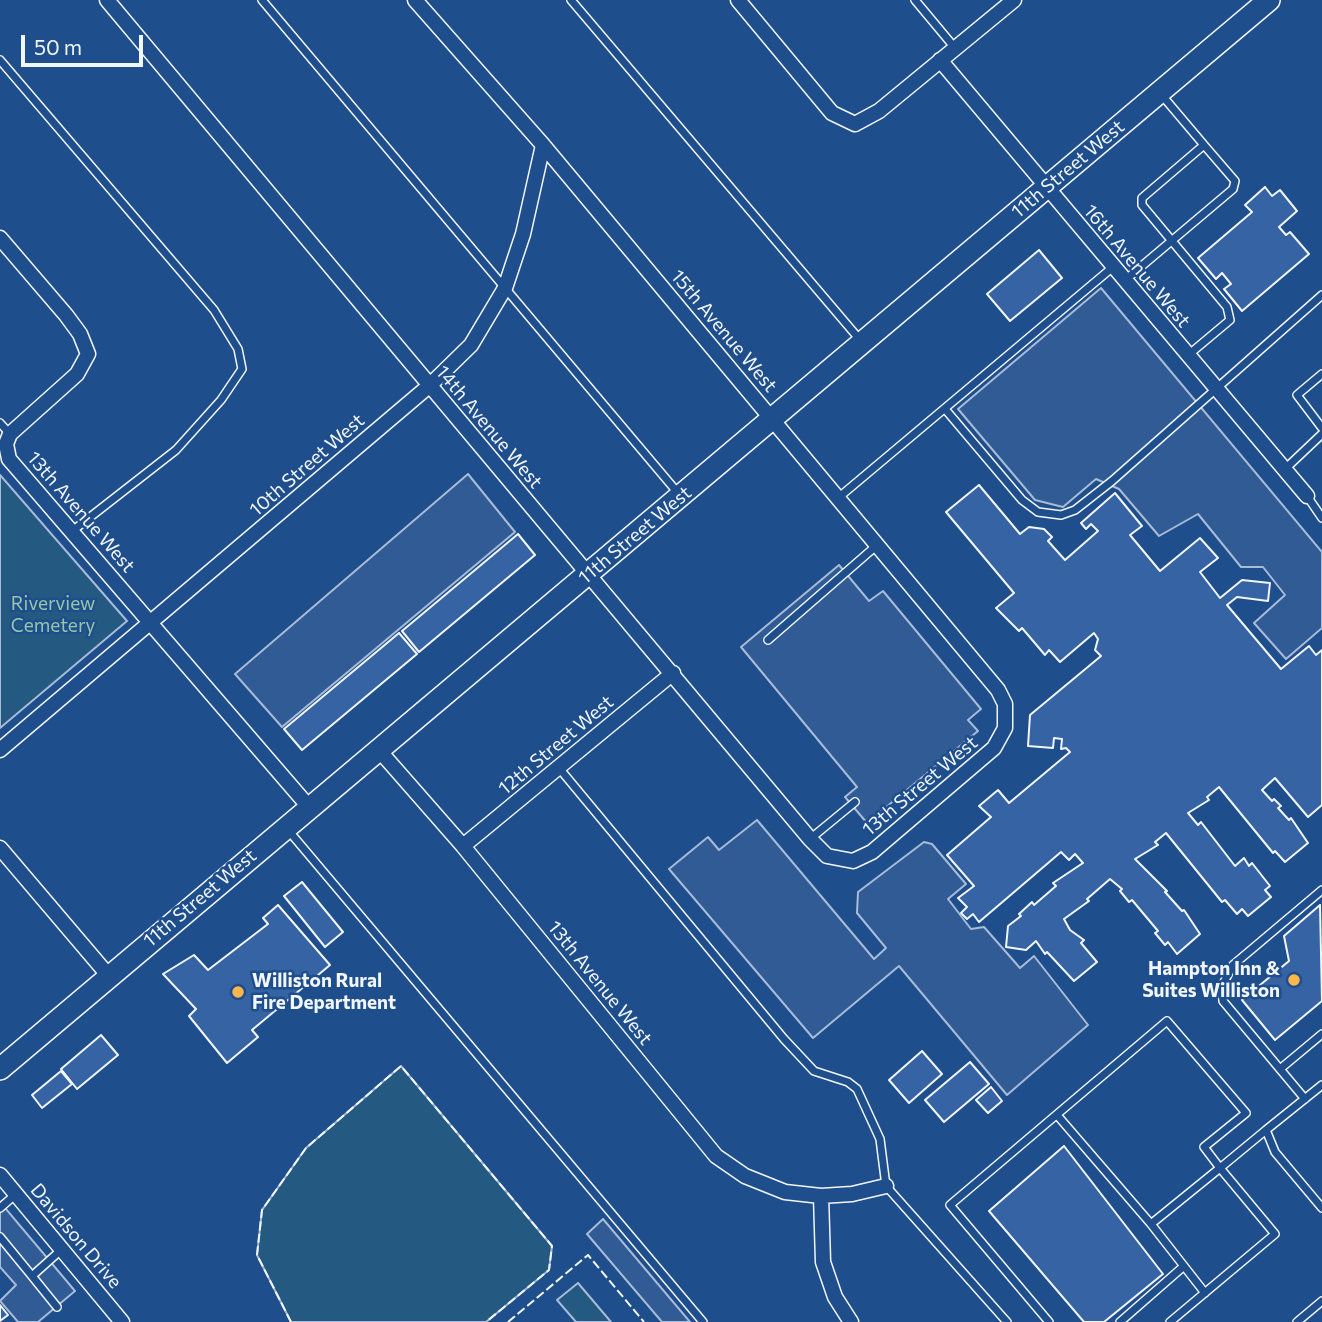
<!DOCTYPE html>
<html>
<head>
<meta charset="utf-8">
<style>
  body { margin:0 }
  #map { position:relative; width:1322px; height:1322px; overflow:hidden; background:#1f4e8c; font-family:Commissioner,sans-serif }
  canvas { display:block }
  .scale { position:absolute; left:21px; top:35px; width:122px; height:32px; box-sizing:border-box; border:4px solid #f2f6ff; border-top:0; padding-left:9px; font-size:21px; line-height:24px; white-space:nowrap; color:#f2f6ff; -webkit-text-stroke:5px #1f4e8c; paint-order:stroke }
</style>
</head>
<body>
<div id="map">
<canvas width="1322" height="1322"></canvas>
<div class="scale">50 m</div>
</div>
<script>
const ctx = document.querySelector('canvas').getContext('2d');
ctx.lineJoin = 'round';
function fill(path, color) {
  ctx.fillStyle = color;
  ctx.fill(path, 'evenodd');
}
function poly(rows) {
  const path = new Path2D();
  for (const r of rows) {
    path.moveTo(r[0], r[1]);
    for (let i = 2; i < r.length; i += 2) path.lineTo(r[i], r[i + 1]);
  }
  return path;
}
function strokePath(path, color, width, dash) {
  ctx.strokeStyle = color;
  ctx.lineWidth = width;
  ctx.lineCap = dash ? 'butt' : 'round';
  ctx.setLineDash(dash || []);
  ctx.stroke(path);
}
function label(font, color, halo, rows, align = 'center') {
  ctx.font = font + ' Commissioner,sans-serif';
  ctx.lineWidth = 5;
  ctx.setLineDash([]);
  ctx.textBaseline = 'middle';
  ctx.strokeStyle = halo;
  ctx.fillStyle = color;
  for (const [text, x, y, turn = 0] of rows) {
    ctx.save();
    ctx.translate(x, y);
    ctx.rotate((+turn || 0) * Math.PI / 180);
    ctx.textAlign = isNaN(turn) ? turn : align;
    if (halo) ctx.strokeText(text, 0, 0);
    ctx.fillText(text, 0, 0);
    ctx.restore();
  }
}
const green = poly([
  [0,475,127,621,0,728,0,475],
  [401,1066,552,1246,549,1270,486,1322,291,1322,257,1255,262,1210,306,1148,401,1066],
  [578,1283,611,1322,576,1322,557,1300,578,1283]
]);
fill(green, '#245a82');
strokePath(green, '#a8bbd7', 2);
const parking = poly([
  [1101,288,1322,552,1322,628,1286,659,1254,623,1285,595,1263,567,1241,567,1198,514,1159,536,1119,489,1096,479,1063,507,1035,500,958,409,1101,288],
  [468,474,515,532,282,727,235,674,468,474],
  [839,565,869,601,883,591,981,709,968,720,978,731,867,823,845,797,857,787,741,647,839,565],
  [757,820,874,959,886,948,857,913,858,892,924,842,932,844,966,884,948,899,971,929,984,927,1020,968,1034,956,1088,1025,1007,1095,899,966,813,1038,669,869,708,837,719,850,757,820],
  [0,1202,75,1291,38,1322,18,1322,0,1301,16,1285,0,1267,0,1202],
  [603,1219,690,1322,662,1322,587,1234,603,1219]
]);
fill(parking, '#305b95');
strokePath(parking, '#a8bbd7', 2);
const building = poly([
  [1265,187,1272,196,1280,190,1297,211,1279,227,1286,235,1290,232,1309,254,1242,311,1224,289,1231,284,1222,273,1216,279,1198,258,1252,212,1245,205,1265,187],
  [1039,250,1062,278,1010,321,987,294,1039,250],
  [979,485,1020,534,1029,527,1044,529,1052,537,1048,541,1065,560,1098,531,1091,524,1086,529,1081,523,1115,493,1142,526,1130,535,1160,571,1200,538,1218,558,1200,572,1220,598,1242,580,1270,583,1268,601,1237,597,1227,605,1281,669,1309,646,1316,655,1322,650,1322,805,1308,817,1275,778,1262,790,1272,801,1274,799,1281,806,1278,808,1289,820,1291,818,1308,843,1285,862,1275,851,1273,853,1219,787,1207,797,1209,800,1188,813,1198,825,1201,822,1235,866,1244,858,1249,866,1252,863,1270,886,1265,890,1271,897,1248,916,1242,909,1237,914,1225,900,1222,902,1166,833,1155,842,1158,845,1135,859,1167,891,1165,892,1182,911,1184,910,1200,934,1177,954,1168,942,1165,945,1155,933,1158,931,1132,900,1129,902,1120,891,1122,889,1110,879,1087,899,1089,901,1064,919,1070,930,1084,940,1081,943,1097,962,1074,981,1047,952,1045,954,1036,941,1026,950,1006,947,1008,926,1021,916,1019,914,1032,902,1034,905,1056,886,1053,883,1083,863,1075,854,1069,860,1061,852,979,922,973,914,967,919,961,913,967,907,958,898,974,886,947,855,991,817,979,806,998,790,1009,803,1070,752,1066,748,1061,749,1062,739,1054,738,1053,748,1028,746,1030,715,1101,656,1095,650,1098,639,1094,633,1060,662,1049,650,1045,655,1022,628,1019,631,996,608,1014,593,946,512,979,485],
  [518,534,535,555,419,652,402,631,518,534],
  [399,633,417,654,302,750,284,729,399,633],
  [302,882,343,932,325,947,284,896,302,882],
  [278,905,330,965,252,1030,258,1037,227,1063,189,1016,196,1009,163,974,194,955,208,970,268,924,263,918,278,905],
  [1320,905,1322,1001,1275,1040,1242,1000,1289,961,1284,936,1320,905],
  [101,1035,118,1055,77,1089,61,1069,101,1035],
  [922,1051,942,1074,909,1103,889,1080,922,1051],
  [970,1062,989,1084,944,1122,925,1100,970,1062],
  [61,1071,72,1084,42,1108,32,1095,61,1071],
  [991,1087,1002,1101,988,1113,976,1100,991,1087],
  [1064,1146,1163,1274,1104,1322,1084,1322,989,1211,1064,1146],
  [0,1305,8,1315,0,1321,0,1305]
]);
fill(building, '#3563a3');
strokePath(building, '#f2f6ff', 2);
const service = poly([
  [262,0,678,493],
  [571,0,861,341],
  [915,0,955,48],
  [0,60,214,310,238,349,242,369,221,400,176,450,71,532],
  [1160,93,1204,145,1142,198,1142,205,1227,307,1230,320,1187,356],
  [1124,281,1233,189,1235,181,1204,145],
  [1322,374,1297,395,1322,428],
  [945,409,1022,500,1038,512,1061,515,1075,510,1112,481,1322,295],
  [0,423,10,434],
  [1284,470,1322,434],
  [1307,496,1322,518],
  [838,498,1113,267],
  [768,640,876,546],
  [559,768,784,1039,814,1071,848,1082,857,1089,880,1139,886,1186,1007,1322],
  [288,830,703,1322],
  [810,839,855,802],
  [1280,1069,1322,1034],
  [1322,1085,1266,1130,1275,1152,1322,1208],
  [1305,1099,1223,1001,1222,986,1233,965,1322,890],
  [0,1208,16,1194],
  [1151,1224,1205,1293],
  [0,1237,32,1276,61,1250],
  [32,1276,57,1307],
  [1049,1322,950,1205,1167,1021,1246,1113,1204,1147,1220,1168,1151,1224,1057,1115],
  [1120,1322,1184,1266],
  [1170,1322,1275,1234,1220,1168,1266,1130],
  [1297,1322,1322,1301]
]);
const minor = poly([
  [107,0,810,839,827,856,853,861,872,852,994,748,1005,728,1005,704,998,690,543,145,415,0],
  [738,0,832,113,855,124,879,111,1014,0],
  [940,60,1307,496],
  [0,238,66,315,80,334,88,354,77,374,10,434,6,444,9,459,309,807],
  [378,749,463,846,716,1156,745,1176,785,1192,821,1196,852,1194,886,1186],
  [0,750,429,386,471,345,505,288,523,234,543,145],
  [463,846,673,673],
  [0,848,108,975],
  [0,1175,122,1322],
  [821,1196,823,1262,835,1297,851,1322]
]);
const secondary = poly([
  [0,1069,1269,0]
]);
strokePath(service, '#f2f6ff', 10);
strokePath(minor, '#f2f6ff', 17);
strokePath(secondary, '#f2f6ff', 24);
strokePath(service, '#1f4e8c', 7);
strokePath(minor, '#1f4e8c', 14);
strokePath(secondary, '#1f4e8c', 21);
strokePath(poly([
  [291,1322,257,1255,262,1210,306,1148,401,1066,552,1246,549,1270,486,1322],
  [508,1322,588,1255,644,1322]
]), '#f2f6ff', 2, [9, 3.5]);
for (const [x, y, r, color] of [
  [1294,980,7,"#ffb74d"],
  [238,992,7,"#ffb74d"]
]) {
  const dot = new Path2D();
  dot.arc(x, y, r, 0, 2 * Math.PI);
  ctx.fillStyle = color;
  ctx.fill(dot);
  strokePath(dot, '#1f4e8c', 2.5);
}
label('19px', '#f2f6ff', '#1f4e8c', [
  ["11th Street West",1068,169,-40],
  ["16th Avenue West",1137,266,50],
  ["15th Avenue West",724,331,50],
  ["14th Avenue West",489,427,50],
  ["10th Street West",307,465,-41],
  ["13th Avenue West",81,512,49],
  ["11th Street West",635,535,-40],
  ["12th Street West",556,745,-40],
  ["13th Street West",920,786,-40],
  ["11th Street West",200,898,-40],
  ["13th Avenue West",600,983,51],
  ["Davidson Drive",76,1236,50]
]);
label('19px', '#97c8a6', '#1f4e8c', [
  ["Riverview",53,604],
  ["Cemetery",53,626]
]);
label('bold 19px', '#f2f6ff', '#1f4e8c', [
  ["Hampton Inn &",1280,969],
  ["Suites Williston",1280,991],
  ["Williston Rural",252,981,"left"],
  ["Fire Department",252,1003,"left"]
], 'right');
</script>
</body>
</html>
